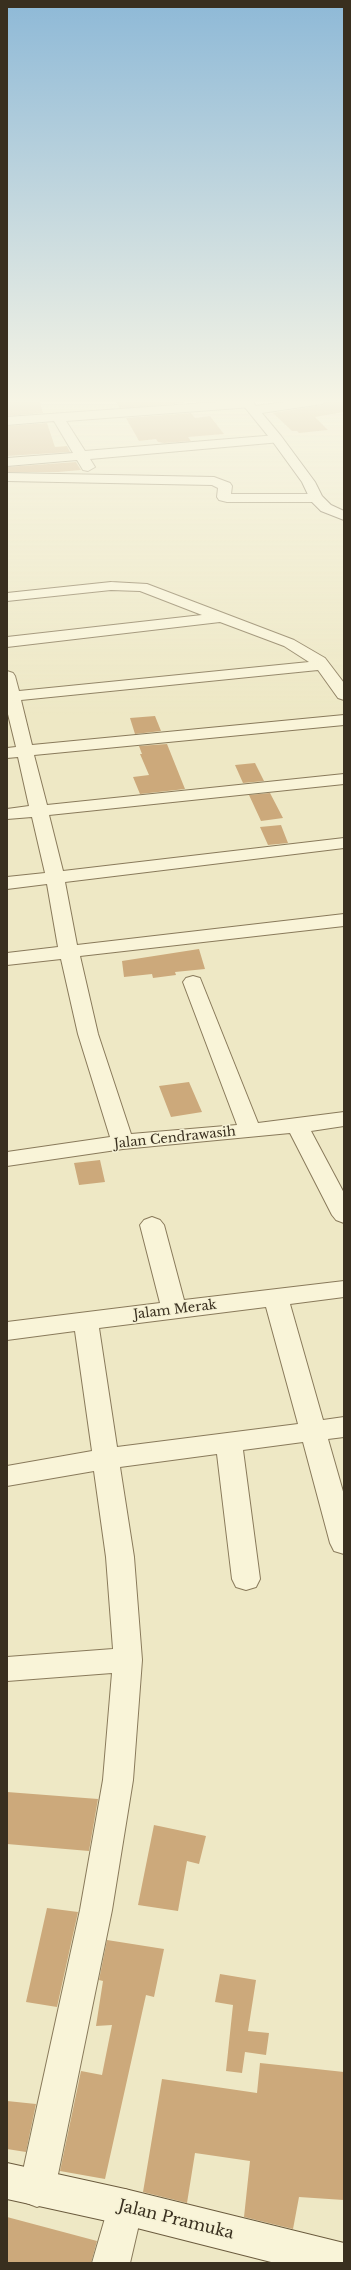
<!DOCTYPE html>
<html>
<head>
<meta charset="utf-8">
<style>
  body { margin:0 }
  #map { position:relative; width:351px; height:2270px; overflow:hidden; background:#eee8c5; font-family:"Libre Baskerville",serif }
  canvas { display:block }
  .frame { position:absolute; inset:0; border:8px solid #392f1f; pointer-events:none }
</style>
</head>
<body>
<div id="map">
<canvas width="351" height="2270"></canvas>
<div class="frame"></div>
</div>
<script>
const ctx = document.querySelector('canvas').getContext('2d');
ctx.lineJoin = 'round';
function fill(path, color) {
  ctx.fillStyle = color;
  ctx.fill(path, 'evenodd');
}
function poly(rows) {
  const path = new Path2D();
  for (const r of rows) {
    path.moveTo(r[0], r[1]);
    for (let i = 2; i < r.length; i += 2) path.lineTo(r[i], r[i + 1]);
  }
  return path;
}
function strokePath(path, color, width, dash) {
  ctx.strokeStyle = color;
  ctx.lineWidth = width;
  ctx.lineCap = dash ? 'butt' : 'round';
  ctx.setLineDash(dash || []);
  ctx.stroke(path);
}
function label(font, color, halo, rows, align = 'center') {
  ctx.font = font + ' "Libre Baskerville",serif';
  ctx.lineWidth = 3;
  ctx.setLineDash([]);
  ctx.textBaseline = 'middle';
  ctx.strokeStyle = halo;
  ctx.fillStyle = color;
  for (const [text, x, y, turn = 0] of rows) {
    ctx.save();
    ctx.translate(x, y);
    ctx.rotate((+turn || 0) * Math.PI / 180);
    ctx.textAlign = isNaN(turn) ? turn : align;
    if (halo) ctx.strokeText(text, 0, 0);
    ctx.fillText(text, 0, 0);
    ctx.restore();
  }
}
fill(poly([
  [7,400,39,400,43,413,7,416],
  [115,400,182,400,184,403,120,408],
  [329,400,344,400,344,412,315,417,328,430,299,433,297,431,292,431,273,413,322,405],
  [191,413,195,418,210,416,224,434,188,437,191,441,164,443,158,442,156,439,139,441,126,418],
  [47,423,55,447,67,446,70,452,7,456,7,426],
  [76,462,81,470,58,472,8,472,7,469,7,467],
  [155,716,161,731,135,734,130,718],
  [167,744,185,789,140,794,133,777,149,775,140,754,142,754,139,746],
  [255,763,264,781,243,783,235,765],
  [270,793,283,818,261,821,249,795],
  [281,825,288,843,268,845,260,827],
  [199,949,205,969,175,972,176,975,153,978,152,974,124,977,122,961],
  [189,1082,202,1112,171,1117,159,1086],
  [100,1160,105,1182,79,1185,74,1163],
  [7,1792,98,1799,89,1851,7,1844],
  [154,1825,206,1836,199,1864,187,1861,178,1911,138,1905],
  [47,1908,78,1912,57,2007,26,2002],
  [107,1940,164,1949,154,1997,146,1995,105,2179,60,2171,81,2071,102,2075,112,2025,96,2026,103,1981,99,1980],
  [220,1974,256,1980,248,2031,269,2033,266,2055,245,2052,242,2073,226,2071,233,2005,215,2002],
  [260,2063,344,2072,344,2200,299,2197,293,2229,244,2217,250,2161,195,2153,187,2203,143,2192,162,2079,257,2093],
  [7,2101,36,2104,26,2152,7,2149],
  [7,2217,97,2241,91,2263,7,2263]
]), '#cca97b');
const street = poly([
  [248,400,252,401,254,404,252,407,66,421,85,451,277,435,283,439,281,442,90,459,95,467,88,471,83,470,77,460,7,466,7,458,73,453,54,421,7,425,7,417,248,400],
  [301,400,328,400,322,404,255,414,249,410,255,406,301,400],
  [7,473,214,477,230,483,232,486,231,494,316,494,323,498,316,502,227,502,219,500,217,497,218,488,212,485,7,481,7,473],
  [111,582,147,584,294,640,325,658,344,683,344,700,338,698,318,670,21,700,32,745,344,715,344,725,34,755,47,805,344,774,344,784,49,815,63,871,344,838,344,848,65,882,77,945,344,914,344,926,80,956,98,1034,131,1134,237,1125,183,982,186,978,193,976,200,978,258,1123,344,1112,344,1126,311,1131,344,1193,344,1223,336,1220,332,1215,290,1133,123,1149,7,1166,7,1152,110,1137,78,1034,61,959,7,965,7,953,58,947,47,884,7,889,7,877,45,873,32,817,7,819,7,809,29,806,18,757,7,758,7,748,16,747,7,710,7,671,13,673,15,676,19,691,309,662,284,646,220,622,7,647,7,637,202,615,140,591,111,590,7,601,7,593,111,582],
  [152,1217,160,1220,164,1225,184,1300,344,1281,344,1297,290,1304,323,1420,344,1417,344,1437,328,1439,344,1495,344,1554,334,1551,330,1543,303,1442,243,1450,260,1579,256,1587,246,1590,236,1587,232,1579,217,1454,120,1467,134,1557,142,1660,133,1780,112,1910,55,2189,50,2202,37,2207,24,2202,19,2189,80,1910,103,1780,112,1673,7,1681,7,1657,113,1649,106,1557,94,1471,7,1486,7,1466,92,1451,75,1331,7,1340,7,1322,160,1303,140,1225,144,1220,152,1217],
  [266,1307,298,1424,117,1447,99,1328,266,1307],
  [125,2189,138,2194,143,2207,130,2263,92,2263,112,2194,125,2189]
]);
const secondary = poly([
  [239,400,251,400,281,436,315,482,322,496,331,505,344,511,344,520,321,511,311,501,302,482,273,442,239,400],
  [7,2163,125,2189,344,2243,344,2263,275,2263,125,2225,7,2199,7,2163]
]);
strokePath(street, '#897a5b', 2);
strokePath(secondary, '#6b5b3e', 2);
fill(street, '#f9f4d8');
fill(secondary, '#f9f4d8');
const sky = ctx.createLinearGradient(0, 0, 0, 717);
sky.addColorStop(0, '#8eb9d7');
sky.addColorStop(0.56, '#f7f5e5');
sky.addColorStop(1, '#f7f5e500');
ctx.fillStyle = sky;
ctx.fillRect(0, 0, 351, 717);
label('13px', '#392f1f', '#f5f1d4', [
  ["Jalan Cendrawasih",175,1138,-6],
  ["Jalam Merak",175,1310,-7]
]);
label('16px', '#392f1f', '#f5f1d4', [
  ["Jalan Pramuka",176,2220,14]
]);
</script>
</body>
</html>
